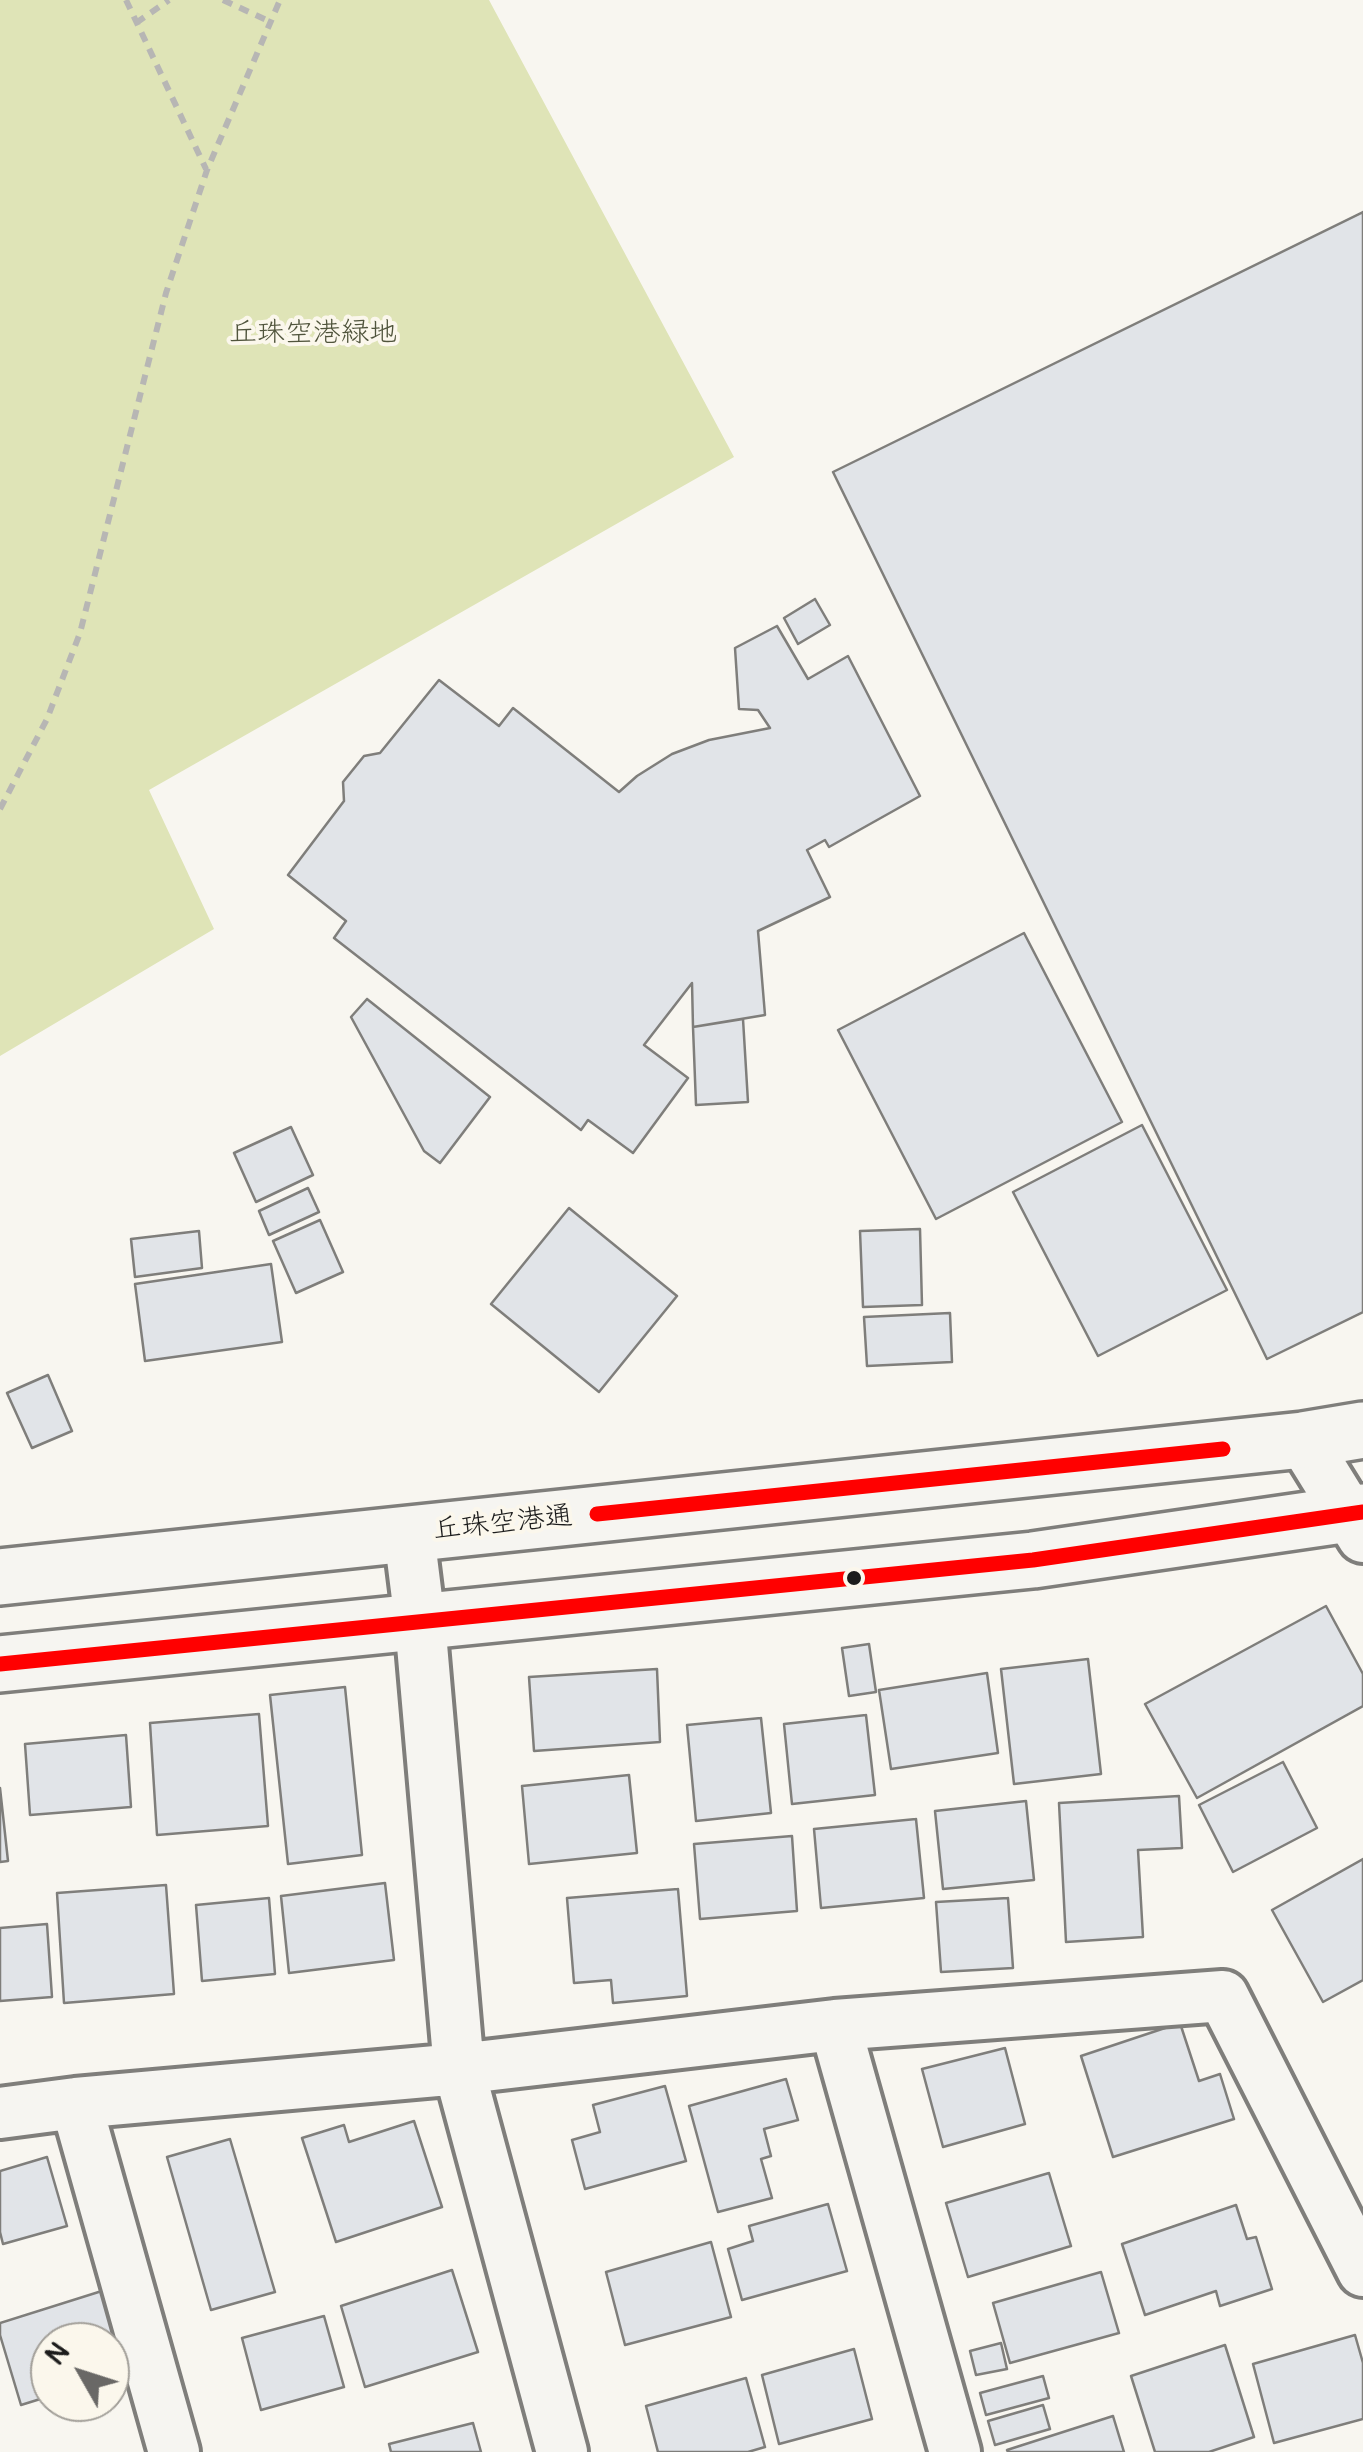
<!DOCTYPE html>
<html>
<head>
<meta charset="utf-8">
<style>
  body { margin:0 }
  #map { position:relative; width:1363px; height:2452px; overflow:hidden; background:#f8f6f0; font-family:Pangolin,sans-serif }
  canvas { display:block }
  .north { position:absolute; left:30px; top:2322px; width:100px; height:100px; box-sizing:border-box; background:#fbf7ec; border:2px solid #a29f99; border-radius:50%; rotate:309deg; font-size:28px; font-weight:700; line-height:40px; text-align:center; color:#1c1c1c }
  .north::after { content:''; display:block; margin:auto; width:35px; height:45px; background:#696866; clip-path:polygon(50% 0,100% 100%,50% 72%,0 100%) }
</style>
</head>
<body>
<div id="map">
<canvas width="1363" height="2452"></canvas>
<div class="north">N</div>
</div>
<script>
const ctx = document.querySelector('canvas').getContext('2d');
ctx.lineJoin = 'round';
function fill(path, color) {
  ctx.fillStyle = color;
  ctx.fill(path, 'evenodd');
}
function poly(rows) {
  const path = new Path2D();
  for (const r of rows) {
    path.moveTo(r[0], r[1]);
    for (let i = 2; i < r.length; i += 2) path.lineTo(r[i], r[i + 1]);
  }
  return path;
}
function strokePath(path, color, width, dash) {
  ctx.strokeStyle = color;
  ctx.lineWidth = width;
  ctx.lineCap = dash ? 'butt' : 'round';
  ctx.setLineDash(dash || []);
  ctx.stroke(path);
}
function label(font, color, halo, rows, align = 'center') {
  ctx.font = font + ' Pangolin,"Klee One",sans-serif';
  ctx.lineWidth = 8;
  ctx.setLineDash([]);
  ctx.textBaseline = 'middle';
  ctx.strokeStyle = halo;
  ctx.fillStyle = color;
  for (const [text, x, y, turn = 0] of rows) {
    ctx.save();
    ctx.translate(x, y);
    ctx.rotate((+turn || 0) * Math.PI / 180);
    ctx.textAlign = isNaN(turn) ? turn : align;
    if (halo) ctx.strokeText(text, 0, 0);
    ctx.fillText(text, 0, 0);
    ctx.restore();
  }
}
fill(poly([
  [0,0,489,0,734,457,149,790,214,929,0,1056]
]), '#dfe4b7');
const building = poly([
  [1363,212,1363,1312,1267,1359,833,472,1363,212],
  [815,599,830,625,798,644,784,618,815,599],
  [777,626,808,679,848,656,920,796,829,847,825,840,807,850,830,897,758,931,765,1015,693,1027,692,983,644,1045,688,1078,633,1153,588,1120,581,1130,334,938,346,921,288,875,344,801,343,782,364,756,380,753,439,680,499,726,513,708,619,792,637,776,672,754,709,740,770,728,758,710,739,709,735,648,777,626],
  [1024,933,1122,1122,936,1219,838,1030,1024,933],
  [367,999,490,1097,440,1163,424,1151,351,1017,367,999],
  [743,1019,748,1102,696,1105,693,1027,743,1019],
  [1142,1125,1227,1290,1098,1356,1013,1192,1142,1125],
  [291,1127,313,1175,256,1202,234,1153,291,1127],
  [308,1188,319,1212,269,1235,259,1211,308,1188],
  [569,1208,677,1296,599,1392,491,1304,569,1208],
  [320,1220,343,1272,296,1293,273,1241,320,1220],
  [920,1229,922,1305,863,1307,860,1231,920,1229],
  [199,1231,202,1268,135,1277,131,1239,199,1231],
  [271,1264,282,1342,145,1361,135,1284,271,1264],
  [950,1313,952,1362,867,1366,864,1317,950,1313],
  [48,1375,72,1431,32,1448,7,1393,48,1375],
  [1326,1606,1363,1674,1363,1706,1197,1798,1145,1704,1326,1606],
  [869,1644,876,1692,849,1696,842,1648,869,1644],
  [1088,1659,1101,1774,1014,1784,1001,1669,1088,1659],
  [657,1669,660,1742,534,1751,529,1677,657,1669],
  [987,1673,998,1753,891,1769,879,1690,987,1673],
  [345,1687,362,1855,288,1864,270,1695,345,1687],
  [259,1714,268,1826,157,1835,150,1723,259,1714],
  [866,1715,875,1795,792,1804,784,1724,866,1715],
  [761,1718,771,1813,696,1821,687,1725,761,1718],
  [126,1735,131,1807,30,1815,25,1744,126,1735],
  [1283,1762,1317,1828,1233,1872,1199,1805,1283,1762],
  [629,1775,637,1853,529,1864,522,1786,629,1775],
  [0,1788,8,1861,0,1862,0,1788],
  [1179,1796,1182,1848,1138,1850,1143,1937,1066,1942,1059,1803,1179,1796],
  [1026,1801,1034,1880,943,1889,935,1811,1026,1801],
  [916,1819,924,1898,821,1908,814,1829,916,1819],
  [792,1836,797,1911,700,1919,694,1844,792,1836],
  [1363,1859,1363,1980,1323,2002,1272,1910,1363,1859],
  [385,1883,394,1960,289,1973,281,1896,385,1883],
  [166,1885,174,1994,64,2003,57,1893,166,1885],
  [678,1889,687,1996,613,2003,611,1980,574,1983,567,1898,678,1889],
  [269,1898,275,1974,202,1981,196,1905,269,1898],
  [1008,1898,1013,1968,941,1972,936,1902,1008,1898],
  [47,1924,52,1997,0,2001,0,1928,47,1924],
  [1180,2023,1199,2081,1220,2074,1234,2119,1113,2157,1081,2056,1180,2023],
  [1005,2048,1025,2124,943,2147,922,2069,1005,2048],
  [786,2079,798,2120,764,2129,771,2156,761,2159,772,2198,718,2212,689,2106,786,2079],
  [665,2086,686,2161,585,2189,572,2140,600,2132,593,2105,665,2086],
  [414,2121,442,2207,336,2242,302,2138,344,2125,349,2142,414,2121],
  [230,2139,275,2292,211,2310,167,2157,230,2139],
  [47,2157,67,2226,3,2244,0,2232,0,2171,47,2157],
  [1049,2173,1071,2246,968,2277,946,2203,1049,2173],
  [828,2204,847,2271,742,2300,728,2249,753,2241,749,2226,828,2204],
  [1236,2205,1247,2239,1256,2237,1272,2289,1220,2306,1216,2291,1145,2315,1122,2244,1236,2205],
  [711,2242,731,2317,625,2345,606,2272,711,2242],
  [452,2270,478,2352,365,2387,341,2306,452,2270],
  [1101,2272,1119,2333,1010,2363,993,2303,1101,2272],
  [105,2290,130,2372,110,2378,110,2342,50,2342,50,2396,21,2405,0,2335,0,2323,105,2290],
  [324,2316,344,2387,261,2410,242,2338,324,2316],
  [1355,2335,1363,2363,1363,2419,1274,2443,1253,2364,1355,2335],
  [1001,2343,1007,2369,976,2375,970,2351,1001,2343],
  [1225,2345,1254,2437,1209,2452,1155,2452,1131,2376,1225,2345],
  [854,2349,872,2419,779,2444,762,2375,854,2349],
  [1043,2376,1049,2398,986,2415,980,2393,1043,2376],
  [746,2378,765,2447,748,2452,658,2452,646,2406,746,2378],
  [1043,2405,1050,2429,995,2445,988,2421,1043,2405],
  [1113,2416,1124,2452,1008,2452,1007,2450,1113,2416],
  [473,2423,481,2452,391,2452,389,2444,473,2423]
]);
fill(building, '#e1e4e8');
strokePath(building, '#7f7e7b', 2.5);
const minor = poly([
  [1303,1440,1363,1537],
  [409,1534,420,1622,459,2069,562,2452],
  [835,2025,955,2452],
  [76,2103,174,2452],
  [0,2113,76,2103,459,2069,835,2025,1223,1996,1363,2271]
]);
const secondary = poly([
  [0,1577,1303,1440,1363,1430],
  [0,1664,1033,1560,1363,1512]
]);
strokePath(minor, '#7f7e7b', 58);
strokePath(secondary, '#7f7e7b', 62);
strokePath(poly([
  [126,0,206,169],
  [223,0,271,22],
  [136,23,169,0],
  [0,809,47,719,80,633,166,293,207,170,280,0]
]), '#b7b6b4', 6, [10, 8]);
strokePath(minor, '#f6f5f1', 50);
strokePath(secondary, '#f6f5f1', 55);
strokePath(poly([
  [597,1514,1223,1449],
  [0,1664,1033,1560,1363,1512]
]), '#f00', 15);
for (const [x, y, r, color] of [
  [854,1578,9,"#1c1c1c"]
]) {
  const dot = new Path2D();
  dot.arc(x, y, r, 0, 2 * Math.PI);
  ctx.fillStyle = color;
  ctx.fill(dot);
  strokePath(dot, '#fbf7ec', 4);
}
label('28px', '#50543c', '#fbf7ec', [
  ["丘珠空港緑地",313,334]
]);
label('28px', '#1c1c1c', '#fbf7ec', [
  ["丘珠空港通",503,1524,-6]
]);
</script>
</body>
</html>
